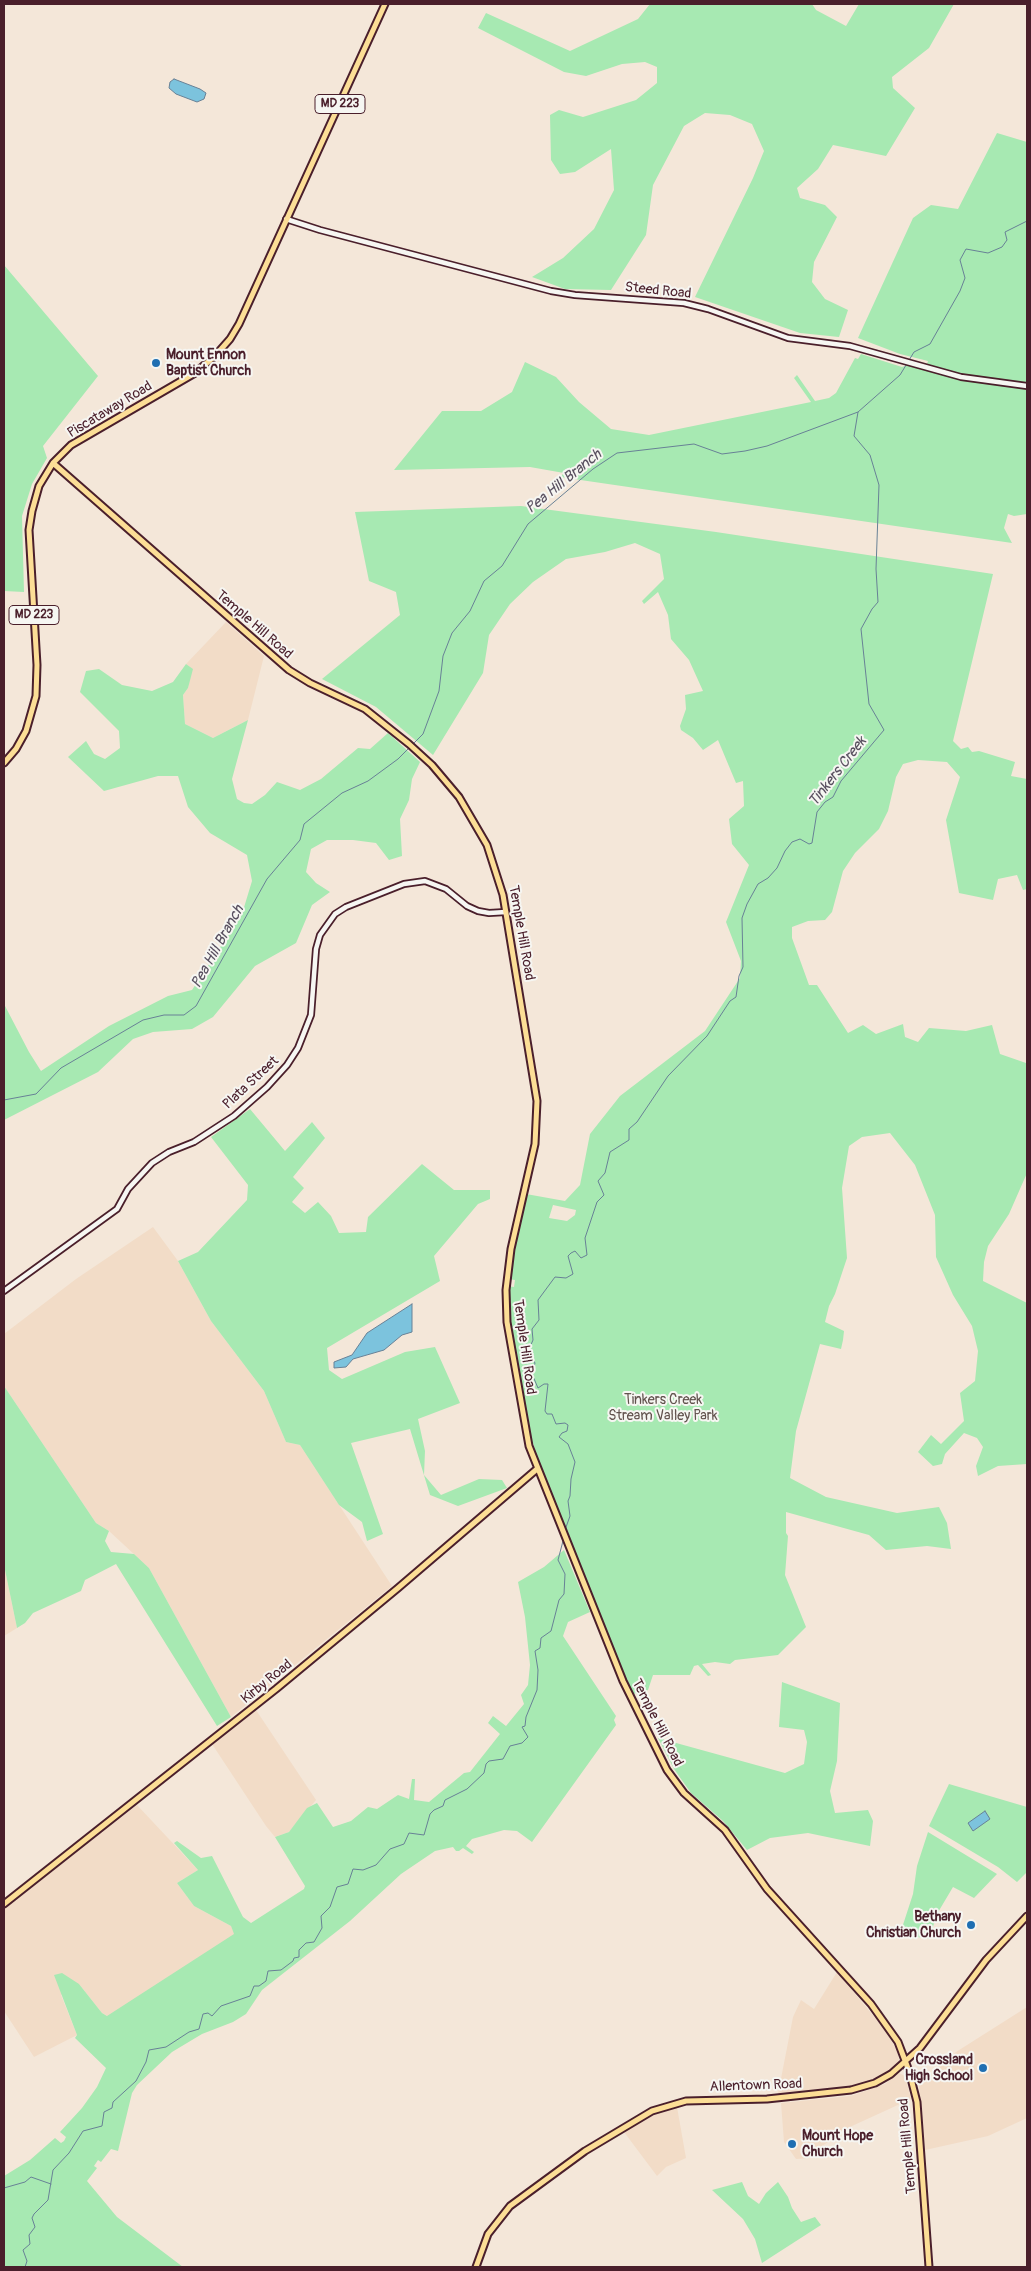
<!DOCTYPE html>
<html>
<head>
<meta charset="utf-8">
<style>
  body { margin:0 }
  #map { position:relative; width:1031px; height:2271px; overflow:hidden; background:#f4e7d9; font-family:Pangolin,sans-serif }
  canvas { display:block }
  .frame { position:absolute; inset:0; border:5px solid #4a1f2b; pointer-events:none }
</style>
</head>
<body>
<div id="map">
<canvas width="1031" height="2271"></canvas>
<div class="frame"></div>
</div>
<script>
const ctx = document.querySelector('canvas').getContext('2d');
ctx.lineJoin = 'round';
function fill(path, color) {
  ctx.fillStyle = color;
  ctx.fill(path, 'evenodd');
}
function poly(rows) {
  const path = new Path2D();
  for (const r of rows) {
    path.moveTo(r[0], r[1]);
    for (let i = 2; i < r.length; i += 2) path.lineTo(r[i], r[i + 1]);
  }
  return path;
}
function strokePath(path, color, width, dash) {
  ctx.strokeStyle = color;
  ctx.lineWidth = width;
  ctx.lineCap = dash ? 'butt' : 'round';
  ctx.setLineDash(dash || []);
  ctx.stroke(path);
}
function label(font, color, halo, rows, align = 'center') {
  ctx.font = font + ' Pangolin,sans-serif';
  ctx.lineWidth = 4;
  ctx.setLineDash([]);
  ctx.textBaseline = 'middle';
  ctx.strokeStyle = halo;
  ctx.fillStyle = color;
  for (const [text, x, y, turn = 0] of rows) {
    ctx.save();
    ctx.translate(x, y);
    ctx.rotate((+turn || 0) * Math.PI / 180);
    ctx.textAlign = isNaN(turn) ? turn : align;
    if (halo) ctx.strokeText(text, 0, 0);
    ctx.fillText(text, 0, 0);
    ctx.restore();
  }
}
fill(poly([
  [226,622,264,656,248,720,213,738,185,724,183,695,188,688,192,669,186,664],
  [153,1227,178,1261,211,1321,264,1391,286,1442,300,1445,392,1586,231,1717,149,1568,109,1531,96,1523,4,1386,4,1334,76,1279],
  [4,1565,17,1628,4,1636],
  [256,1710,316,1800,289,1832,275,1837,266,1826,212,1744],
  [137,1805,198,1870,177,1883,194,1906,231,1926,240,1947,111,2018,102,2013,79,1984,61,1995,77,2035,34,2057,4,2011,4,1908],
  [837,1972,886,2031,898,2053,899,2061,894,2068,872,2080,853,2086,778,2094,793,2017,801,2000,814,2009],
  [1027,2007,1027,2118,988,2136,925,2150,919,2085,956,2052],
  [899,2073,905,2076,911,2099,852,2126,822,2146,810,2158,796,2159,784,2142,781,2103,851,2096,885,2084],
  [677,2107,686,2158,666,2167,657,2176,624,2132,652,2115]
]), '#f2dcc7');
fill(poly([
  [650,4,812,4,816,10,846,26,859,4,954,4,929,48,892,77,893,88,915,108,886,156,833,145,818,169,797,188,800,198,825,205,837,217,814,262,812,282,825,299,848,310,839,337,800,333,695,297,753,178,764,151,752,124,730,115,705,113,684,126,653,185,646,235,611,290,565,289,532,277,563,258,594,229,614,190,611,149,575,172,560,174,551,160,550,115,559,110,583,117,636,100,657,83,657,67,645,62,622,64,586,76,564,72,478,28,486,13,570,51,638,19],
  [997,133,1027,142,1027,384,967,377,926,367,928,361,900,354,858,338,913,218,931,205,958,209],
  [4,265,98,376,43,446,47,458,32,484,22,516,24,592,4,591],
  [861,354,902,367,908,365,952,377,1027,386,1027,514,1014,516,1008,514,1004,528,1012,543,560,477,564,473,530,467,394,470,442,411,481,411,512,392,525,362,556,377,579,402,611,429,649,435,811,402,794,378,797,375,815,401,829,398,836,393,855,358,858,359],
  [521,506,716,532,993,574,953,741,961,749,968,747,972,752,979,751,1015,762,1011,776,1027,779,1027,889,1023,890,1017,875,998,879,993,900,959,893,946,820,960,777,947,762,918,760,903,764,896,777,888,811,879,829,855,853,843,871,832,912,825,920,808,921,792,927,792,938,809,985,817,985,848,1033,863,1025,876,1034,903,1024,905,1037,918,1042,929,1028,966,1031,992,1025,1000,1054,1026,1063,1027,1061,1027,1173,1009,1214,988,1246,984,1262,983,1281,1027,1303,1027,1464,998,1466,978,1476,976,1466,983,1447,977,1438,964,1433,945,1454,942,1464,933,1466,918,1452,931,1435,941,1444,964,1421,960,1393,975,1381,978,1351,972,1326,953,1295,936,1257,935,1215,915,1165,890,1133,862,1137,849,1146,842,1188,847,1258,835,1294,829,1306,825,1322,844,1331,843,1340,841,1349,820,1344,796,1431,790,1478,826,1497,897,1513,939,1507,947,1523,951,1549,927,1546,886,1550,869,1535,786,1512,786,1533,788,1536,785,1575,806,1627,778,1655,735,1660,730,1664,715,1662,702,1664,711,1675,708,1676,698,1665,694,1666,690,1675,653,1675,648,1690,638,1697,636,1692,633,1696,626,1684,543,1478,533,1443,530,1444,508,1313,507,1286,514,1287,515,1280,508,1279,526,1194,565,1201,580,1185,590,1134,620,1096,705,1031,740,978,741,961,726,922,749,865,732,844,729,819,744,806,743,781,736,783,718,740,703,750,693,738,681,730,680,726,686,709,685,695,703,691,689,660,671,639,668,615,658,592,644,604,642,601,664,579,660,554,635,543,605,552,566,559,533,582,510,604,489,635,483,673,433,755,376,707,322,679,400,615,396,592,369,581,355,512],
  [553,1205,576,1210,575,1215,567,1221,549,1218],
  [186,664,193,669,188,688,183,695,185,724,213,738,248,720,232,779,237,799,244,803,252,804,265,795,277,782,300,790,321,779,358,748,370,749,388,733,420,762,412,779,409,800,400,819,402,856,389,860,376,843,353,840,327,840,311,849,306,872,316,883,330,892,312,905,296,943,255,966,213,1017,192,1029,153,1032,133,1039,98,1072,4,1120,4,1004,29,1052,41,1071,109,1026,168,996,192,990,242,914,252,881,247,855,210,833,188,807,178,776,158,776,104,791,68,757,86,741,94,754,105,759,120,748,119,731,80,692,86,671,99,669,122,685,152,691,173,682],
  [250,1109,285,1151,312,1122,325,1138,293,1177,304,1188,292,1202,305,1213,318,1202,331,1216,339,1233,366,1232,368,1217,422,1164,454,1190,490,1190,490,1199,478,1204,434,1256,440,1281,327,1348,329,1370,342,1379,405,1352,435,1347,460,1403,418,1419,425,1451,424,1475,441,1495,479,1479,502,1480,507,1488,458,1506,430,1495,410,1429,351,1443,383,1534,367,1541,362,1522,339,1505,300,1445,286,1442,264,1391,211,1321,178,1261,198,1252,247,1200,248,1185,211,1137],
  [4,1386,96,1523,109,1531,105,1541,111,1552,134,1554,149,1568,231,1717,217,1726,116,1564,85,1580,81,1591,33,1613,25,1623,17,1628,4,1565],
  [564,1550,590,1612,568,1622,563,1636,616,1716,614,1720,616,1725,532,1842,517,1831,504,1830,472,1839,466,1846,474,1852,472,1854,463,1848,459,1851,456,1851,453,1847,435,1851,401,1874,350,1921,262,1990,246,2014,233,2022,202,2034,172,2052,137,2085,132,2093,118,2151,111,2149,101,2162,98,2160,94,2166,97,2168,87,2181,117,2217,183,2267,4,2267,4,2176,30,2160,55,2138,61,2143,64,2141,66,2137,60,2132,82,2108,97,2087,106,2068,75,2038,77,2035,54,1975,62,1973,79,1984,102,2013,107,2016,234,1934,231,1926,194,1906,177,1883,198,1870,174,1843,177,1841,201,1858,212,1856,243,1917,251,1923,304,1889,305,1886,275,1837,289,1832,307,1808,317,1803,333,1827,351,1821,368,1807,377,1809,398,1795,409,1799,412,1779,415,1779,414,1800,429,1802,464,1773,470,1772,500,1734,488,1723,493,1716,506,1726,524,1704,521,1695,528,1685,530,1665,525,1617,518,1582,544,1567],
  [782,1682,840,1703,837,1761,830,1791,835,1813,868,1810,873,1821,870,1846,808,1833,770,1838,747,1850,723,1821,691,1793,674,1769,658,1738,785,1773,804,1764,807,1742,804,1730,779,1727],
  [949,1784,1027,1807,1027,1872,1017,1882,998,1867,929,1826],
  [928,1832,997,1874,974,1898,953,1887,937,1914,929,1939,900,1934,913,1894,917,1866],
  [742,2182,748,2196,759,2204,766,2193,778,2182,788,2197,792,2208,801,2222,815,2217,821,2225,762,2263,755,2239,743,2219,712,2190]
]), '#a7e9b2');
const water = poly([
  [174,79,200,89,206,93,204,99,197,102,176,94,169,88,170,82,174,79],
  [412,1304,412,1332,402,1335,384,1350,353,1359,346,1367,334,1368,334,1362,352,1355,367,1333,412,1304],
  [985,1811,990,1819,973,1831,968,1823,985,1811]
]);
fill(water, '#7cc3dd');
strokePath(water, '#688196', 1);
strokePath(poly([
  [413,744,423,734,439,691,443,656,452,633,470,611,484,581,502,566,528,524,593,469,617,453,694,444,722,454,745,451,767,446,858,412],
  [4,1100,36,1094,61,1068,143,1020,164,1015,184,1015,196,1006,267,879,300,840,304,824,342,793,368,781,398,759,409,748],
  [565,1530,570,1516,568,1501,570,1496,571,1479,575,1462,568,1444,559,1437,562,1433,567,1431,568,1425,565,1423,556,1424,552,1414,547,1414,545,1411,548,1384,544,1384,538,1388,532,1374,535,1363,530,1355,530,1347,533,1340,532,1329,539,1320,538,1300,555,1277,566,1278,573,1274,568,1256,571,1253,575,1251,581,1258,587,1255,585,1238,597,1202,604,1195,598,1181,605,1173,610,1152,629,1140,629,1129,637,1122,668,1076,707,1036,730,1001,736,997,739,976,743,967,742,918,747,904,758,884,768,878,777,868,785,851,792,842,800,839,809,844,812,843,817,812,825,802,833,797,841,781,884,730,869,704,861,629,872,609,878,602,876,569,879,485,870,455,854,436,858,412,900,375,914,352,930,344,960,291,965,278,960,260,966,249,988,253,1002,247,1007,240,1005,232,1027,221,1027,218],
  [4,2188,25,2182,31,2177,51,2184],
  [25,2267,27,2261,23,2250,30,2244,29,2235,35,2227,32,2218,34,2214,48,2200,53,2170,69,2153,83,2131,102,2126,104,2112,112,2108,113,2102,136,2081,146,2062,149,2050,166,2047,189,2032,199,2029,203,2014,208,2013,212,2016,221,2006,250,1996,254,1986,259,1986,266,1981,268,1971,281,1970,293,1961,294,1958,299,1957,299,1950,306,1943,314,1942,322,1928,321,1916,330,1907,337,1887,348,1884,353,1869,363,1870,376,1865,390,1849,404,1844,409,1833,424,1835,430,1814,434,1810,443,1806,445,1800,467,1789,484,1773,486,1764,489,1761,503,1759,510,1746,522,1743,528,1737,522,1727,525,1726,526,1717,537,1690,538,1670,535,1651,540,1648,541,1638,551,1631,559,1600,564,1594,565,1574,558,1560,563,1541]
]), '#688196', 1);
const minor = poly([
  [286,219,320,230,551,291,575,295,684,303,708,309,788,338,850,346,961,377,1027,386],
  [4,1291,117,1209,128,1189,152,1163,169,1152,194,1142,234,1116,267,1087,287,1065,298,1048,311,1015,316,949,320,935,335,914,346,907,404,884,425,881,446,889,467,906,478,911,489,913,506,912]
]);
const major = poly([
  [53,463,289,670,310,683,365,709,409,744,432,765,459,797,487,845,503,895,537,1101,535,1144,511,1249,506,1290,507,1322,529,1446,623,1681,667,1770,684,1793,725,1830,767,1889,871,2004,898,2042,909,2071,917,2102,929,2267],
  [4,763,16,749,26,731,36,696,37,665,29,530,32,511,39,486,53,463,71,445,195,373,215,356,230,339,239,324,385,4],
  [4,1904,276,1689,398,1588,537,1469],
  [476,2267,488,2234,510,2206,585,2151,652,2111,686,2101,767,2099,851,2090,875,2083,891,2074,920,2048,986,1960,1027,1916]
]);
strokePath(minor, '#4a1f2b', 8);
strokePath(major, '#4a1f2b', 9);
strokePath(minor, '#f6f6f2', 4.5);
strokePath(major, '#fcde96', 5);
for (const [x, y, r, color] of [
  [156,363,5,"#1f6fb2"],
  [971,1925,5,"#1f6fb2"],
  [983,2068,5,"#1f6fb2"],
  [792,2144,5,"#1f6fb2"]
]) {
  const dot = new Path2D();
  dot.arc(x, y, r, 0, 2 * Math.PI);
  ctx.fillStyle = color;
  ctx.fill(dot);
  strokePath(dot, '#f6f6f2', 2);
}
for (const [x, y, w] of [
  [340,104,50],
  [34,615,50]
]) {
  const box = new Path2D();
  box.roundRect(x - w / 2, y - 9.5, w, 19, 4);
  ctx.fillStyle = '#f6f6f2';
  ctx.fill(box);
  strokePath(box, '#4a1f2b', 1);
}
label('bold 12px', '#4a1f2b', null, [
  ["MD 223",340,104],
  ["MD 223",34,615]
]);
label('14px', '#4a1f2b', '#f6f6f2', [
  ["Steed Road",658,291,6],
  ["Piscataway Road",110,410,-31],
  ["Temple Hill Road",254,625,41],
  ["Temple Hill Road",521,933,80],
  ["Plata Street",251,1083,-43],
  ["Temple Hill Road",524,1347,82],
  ["Kirby Road",267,1682,-39],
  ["Temple Hill Road",657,1723,63],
  ["Allentown Road",756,2086,-2],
  ["Temple Hill Road",908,2146,-95]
]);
label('bold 14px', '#4a1f2b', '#f6f6f2', [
  ["Mount Ennon",166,355],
  ["Baptist Church",166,371],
  ["Bethany",961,1917,"right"],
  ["Christian Church",961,1933,"right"],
  ["Crossland",973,2060,"right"],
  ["High School",973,2076,"right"],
  ["Mount Hope",802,2136],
  ["Church",802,2152]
], 'left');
label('14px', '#61524d', '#f6f6f2', [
  ["Tinkers Creek",663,1400],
  ["Stream Valley Park",663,1416]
]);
label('italic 15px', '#595060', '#f6f6f2', [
  ["Pea Hill Branch",564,482,-39],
  ["Tinkers Creek",838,772,-52],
  ["Pea Hill Branch",218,947,-61]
]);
</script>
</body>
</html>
